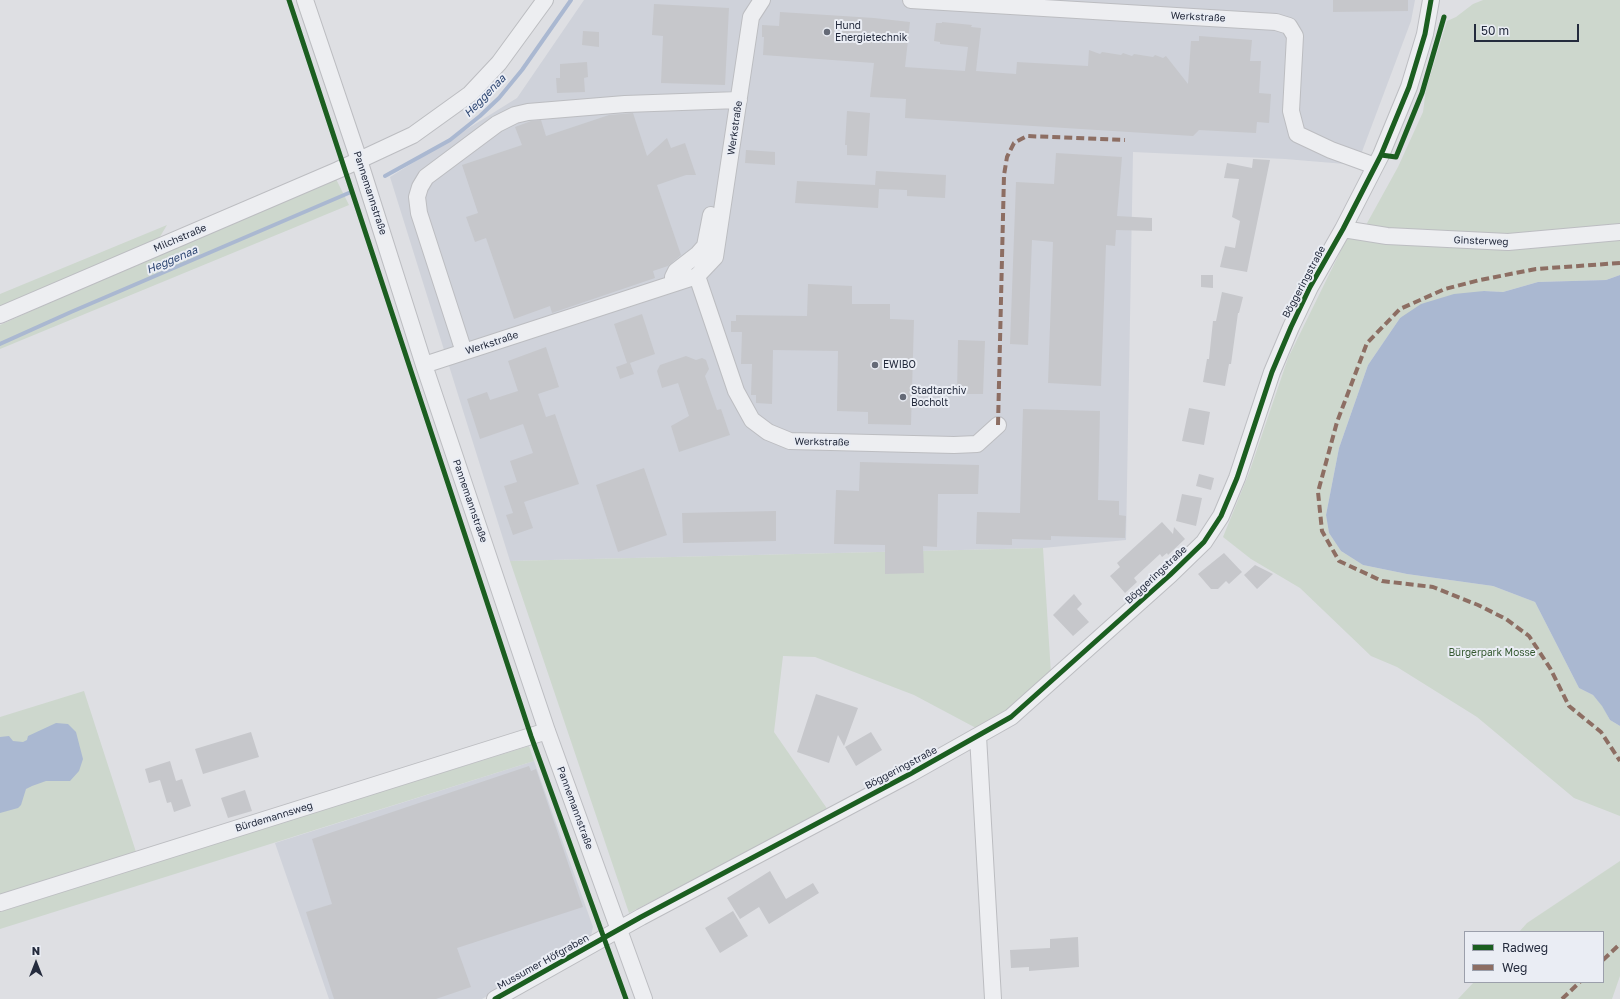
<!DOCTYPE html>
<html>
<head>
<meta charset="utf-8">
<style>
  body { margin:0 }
  #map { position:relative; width:1620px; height:999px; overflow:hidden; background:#dedfe3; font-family:"Golos Text",sans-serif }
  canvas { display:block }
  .legend { position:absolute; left:1464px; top:931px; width:140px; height:52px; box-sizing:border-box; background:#eaedf4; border:1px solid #9b9fab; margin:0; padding:5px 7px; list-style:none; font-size:12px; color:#242b3d }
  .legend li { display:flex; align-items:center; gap:8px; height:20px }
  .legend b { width:20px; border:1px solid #9b9fab }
  .north { position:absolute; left:16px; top:943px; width:40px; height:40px; -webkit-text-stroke:3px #eaedf4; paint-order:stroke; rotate:0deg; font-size:11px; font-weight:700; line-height:16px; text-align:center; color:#242b3d }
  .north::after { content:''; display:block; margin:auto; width:14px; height:18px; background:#242b3d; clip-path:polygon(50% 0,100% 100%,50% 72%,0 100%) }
  .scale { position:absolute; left:1474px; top:24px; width:105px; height:18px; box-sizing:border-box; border:2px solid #242b3d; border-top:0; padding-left:5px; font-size:12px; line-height:14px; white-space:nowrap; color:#242b3d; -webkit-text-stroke:3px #eaedf4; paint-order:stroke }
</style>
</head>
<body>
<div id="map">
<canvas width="1620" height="999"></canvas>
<ul class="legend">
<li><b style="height:5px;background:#1b5e20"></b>Radweg</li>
<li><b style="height:5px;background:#8d6e63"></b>Weg</li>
</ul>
<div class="north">N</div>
<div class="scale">50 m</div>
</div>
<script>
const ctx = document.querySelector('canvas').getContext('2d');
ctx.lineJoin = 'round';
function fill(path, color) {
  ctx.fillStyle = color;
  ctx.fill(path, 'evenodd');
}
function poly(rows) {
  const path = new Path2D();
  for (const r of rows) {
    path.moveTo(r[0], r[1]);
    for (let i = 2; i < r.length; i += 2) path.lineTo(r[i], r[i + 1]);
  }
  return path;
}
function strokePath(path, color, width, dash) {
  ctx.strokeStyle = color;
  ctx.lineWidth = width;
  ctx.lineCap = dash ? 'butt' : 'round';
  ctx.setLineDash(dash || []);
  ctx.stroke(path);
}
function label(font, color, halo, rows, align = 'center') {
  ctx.font = font + ' "Golos Text",sans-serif';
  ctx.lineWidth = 4;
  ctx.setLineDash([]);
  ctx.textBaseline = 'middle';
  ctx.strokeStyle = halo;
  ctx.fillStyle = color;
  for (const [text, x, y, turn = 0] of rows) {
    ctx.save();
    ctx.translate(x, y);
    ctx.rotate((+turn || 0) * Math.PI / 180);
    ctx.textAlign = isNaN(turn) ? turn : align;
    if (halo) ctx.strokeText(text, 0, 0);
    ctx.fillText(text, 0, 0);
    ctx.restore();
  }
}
fill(poly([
  [584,0,1415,0,1411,21,1357,165,1285,159,1133,152,1126,540,1043,548,510,561,390,177,517,98],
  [534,761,593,927,591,936,482,999,329,999,275,843]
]), '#cfd2da');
fill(poly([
  [1483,0,1620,0,1620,227,1528,236,1415,232,1366,225,1398,167,1423,112,1426,89,1447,21,1456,17,1473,4],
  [336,179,349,205,0,349,0,325,152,257],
  [167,225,158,240,0,311,0,294],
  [1620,237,1620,275,1606,280,1538,282,1503,292,1484,291,1400,318,1368,365,1339,448,1326,515,1329,533,1341,551,1363,565,1407,574,1493,586,1535,602,1579,688,1593,695,1602,705,1610,720,1620,726,1620,816,1574,798,1477,717,1397,667,1371,656,1300,588,1251,559,1223,537,1249,473,1288,358,1347,238,1384,242],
  [1043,548,1051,674,995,720,976,728,914,695,815,657,783,656,774,732,828,810,629,913,510,561],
  [84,691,136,852,0,896,0,717],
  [529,746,534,761,0,929,0,912,246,833],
  [1620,861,1620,976,1612,999,1458,999,1474,982,1603,982,1603,932,1519,932,1527,923]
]), '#cdd7cd');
fill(poly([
  [1620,275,1620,726,1610,720,1602,706,1593,695,1579,688,1535,602,1493,586,1407,574,1363,565,1341,551,1329,533,1326,515,1339,448,1368,365,1400,318,1421,304,1454,294,1484,291,1503,292,1538,282,1606,280],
  [56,723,68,724,76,732,83,759,79,771,70,781,46,781,32,786,26,789,21,805,18,808,0,813,0,737,9,736,13,741,23,742,27,740,28,736]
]), '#aab8d1');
strokePath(poly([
  [385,176,450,140,480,116,499,98,522,70,571,0],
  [0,344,71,312,351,192]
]), '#aab8d1', 4);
fill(poly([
  [1333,0,1408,0,1408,11,1333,12],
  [654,4,729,8,725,85,661,83,663,36,652,35],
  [780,12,874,18,910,22,905,67,965,71,968,47,940,44,940,42,934,41,936,23,942,23,942,22,972,25,971,27,981,28,976,71,1016,74,1017,62,1088,66,1089,50,1100,54,1102,52,1121,55,1123,53,1132,56,1134,54,1153,57,1155,55,1163,58,1166,56,1188,84,1191,41,1199,41,1199,36,1252,40,1250,61,1261,61,1259,93,1271,94,1269,123,1257,122,1256,133,1199,130,1193,136,905,118,906,99,870,97,874,63,763,55,764,37,762,37,762,25,779,26],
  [583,31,599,32,599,47,582,45],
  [587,62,588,77,584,78,585,92,557,93,556,78,560,78,560,64],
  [847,111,870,113,867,156,847,155,847,145,845,145],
  [633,113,647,156,667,138,671,148,685,143,696,175,686,175,657,185,681,255,668,266,653,271,655,278,552,313,550,306,514,319,486,238,475,242,466,217,478,213,462,165,522,145,515,127,531,121,541,120,546,136,609,115],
  [746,150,775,152,775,165,745,163],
  [1056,153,1122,157,1117,216,1152,218,1152,231,1116,230,1115,246,1106,245,1101,386,1048,383,1053,242,1032,240,1028,345,1010,344,1016,182,1054,184],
  [1253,159,1270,160,1247,272,1220,267,1225,246,1235,248,1240,221,1232,217,1239,179,1224,178,1227,163,1252,168],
  [876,171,946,175,945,198,907,196,907,190,879,189,878,208,795,203,797,181,875,185],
  [1201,275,1213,275,1213,288,1201,287],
  [808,284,852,286,852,304,890,304,890,319,914,320,911,425,868,424,868,412,837,411,838,351,773,350,772,404,756,403,756,395,751,395,752,364,741,364,742,332,731,332,731,321,736,321,736,315,807,316],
  [1222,292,1243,297,1239,313,1238,313,1231,364,1229,364,1225,386,1203,382,1207,359,1209,359,1213,321,1216,321],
  [642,314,655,354,630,363,634,374,620,379,616,367,627,363,614,324],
  [958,340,985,341,983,394,957,394],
  [546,347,559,387,538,394,546,417,555,414,579,484,524,502,533,528,513,535,506,515,513,513,504,486,517,482,510,461,533,453,523,424,480,439,467,399,487,392,490,400,518,391,508,361],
  [686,356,696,360,702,358,706,360,709,369,705,376,717,410,721,409,730,435,679,452,671,426,689,416,678,383,662,388,657,371,660,365],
  [1189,408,1210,412,1204,445,1182,441],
  [1023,409,1100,411,1098,500,1119,501,1119,515,1126,516,1125,538,1051,536,1051,540,1012,539,1012,545,976,544,977,512,1020,513],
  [860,462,979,465,978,494,938,494,937,547,923,546,924,573,885,574,885,545,834,544,836,490,859,491],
  [644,468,667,535,618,552,596,485],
  [1199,474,1214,478,1211,490,1196,486],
  [1182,494,1202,498,1196,526,1176,521],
  [776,511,776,541,683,543,682,513],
  [1162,522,1173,534,1174,527,1185,539,1168,555,1167,553,1162,557,1160,554,1134,578,1137,582,1125,593,1110,576,1120,567,1117,563],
  [1224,553,1242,572,1229,584,1226,581,1218,589,1211,589,1198,574],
  [1255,565,1273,574,1257,589,1244,575],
  [1074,594,1082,604,1077,609,1089,622,1073,636,1053,615],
  [816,694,858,708,844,746,838,735,829,763,797,752],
  [251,732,259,757,203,774,195,749],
  [871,732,882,750,856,766,845,747],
  [170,761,176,781,182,779,191,806,174,812,171,802,167,803,160,780,149,783,145,769],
  [529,766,531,771,536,769,583,907,457,948,471,987,436,999,334,999,306,912,332,904,312,839],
  [245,790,252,811,228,818,221,798],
  [770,871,786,899,813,883,819,893,769,924,759,907,740,919,727,898],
  [733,911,748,936,720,953,705,928],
  [1078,937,1079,967,1029,971,1029,967,1011,968,1010,950,1050,948,1050,939]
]), '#c6c7cb');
const minor = poly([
  [305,0,359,160,424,365,547,731,644,999],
  [762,0,751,17,715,257,697,276,736,391,752,420,768,432,790,441,954,445,977,444,998,425],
  [911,0,1276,22,1289,26,1295,36,1291,111,1297,134,1331,150,1375,166],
  [1343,229,1387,236,1508,242,1620,232],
  [675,283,673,277,676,271,698,254,705,246,711,215],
  [0,315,338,170,413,135,470,94,499,63,545,0],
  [464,352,419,213,417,197,420,187,426,177,497,124,515,115,528,112,625,104,739,100],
  [424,365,697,276],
  [978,736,993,999],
  [0,903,547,731],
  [495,999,641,917,910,774,1011,717,1170,575,1204,542,1221,516,1237,478,1272,372,1291,327,1310,287,1343,229,1381,155,1409,87,1425,34,1431,0]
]);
strokePath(minor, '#bcbdc1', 18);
strokePath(minor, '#edeef1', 16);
strokePath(poly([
  [1620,263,1536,269,1480,280,1445,289,1400,309,1367,343,1337,422,1318,492,1322,531,1339,561,1382,581,1433,587,1478,605,1506,619,1529,636,1550,668,1569,706,1601,732,1620,761],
  [998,425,1004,175,1007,157,1014,143,1027,136,1125,140],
  [1603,960,1620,944],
  [1562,999,1580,982]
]), '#8d6e63', 4, [8, 4]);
strokePath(poly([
  [289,0,531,736,626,999],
  [1381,155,1396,157,1422,93,1444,17],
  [495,999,641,917,910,774,1011,717,1170,575,1204,542,1221,516,1237,478,1272,372,1291,327,1310,287,1343,229,1381,155,1409,87,1425,34,1431,0]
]), '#1b5e20', 5);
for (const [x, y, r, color] of [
  [827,32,4,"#656a77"],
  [875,365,4,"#656a77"],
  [903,397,4,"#656a77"]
]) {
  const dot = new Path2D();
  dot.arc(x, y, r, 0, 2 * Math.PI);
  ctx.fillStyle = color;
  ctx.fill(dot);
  strokePath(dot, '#eaedf4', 1.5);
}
label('10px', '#242b3d', '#eaedf4', [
  ["Werkstraße",1198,17,3],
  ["Werkstraße",735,128,-82],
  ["Pannemannstraße",370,193,72],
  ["Milchstraße",180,238,-23],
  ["Ginsterweg",1481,241,2],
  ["Böggeringstraße",1304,282,-62],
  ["Werkstraße",492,343,-18],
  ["Werkstraße",822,442,1],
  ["Pannemannstraße",470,501,71],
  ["Böggeringstraße",1156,575,-43],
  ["Böggeringstraße",901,768,-28],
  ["Pannemannstraße",575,808,70],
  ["Bürdemannsweg",274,817,-17],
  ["Mussumer Höfgraben",543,962,-29]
]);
label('10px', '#242b3d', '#eaedf4', [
  ["Hund",835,26],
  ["Energietechnik",835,38],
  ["EWIBO",883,365],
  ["Stadtarchiv",911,391],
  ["Bocholt",911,403]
], 'left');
label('10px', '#355931', '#eaedf4', [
  ["Bürgerpark Mosse",1492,653]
]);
label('italic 11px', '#2d4672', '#eaedf4', [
  ["Heggenaa",485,96,-46],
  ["Heggenaa",172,260,-23]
]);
</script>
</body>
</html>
